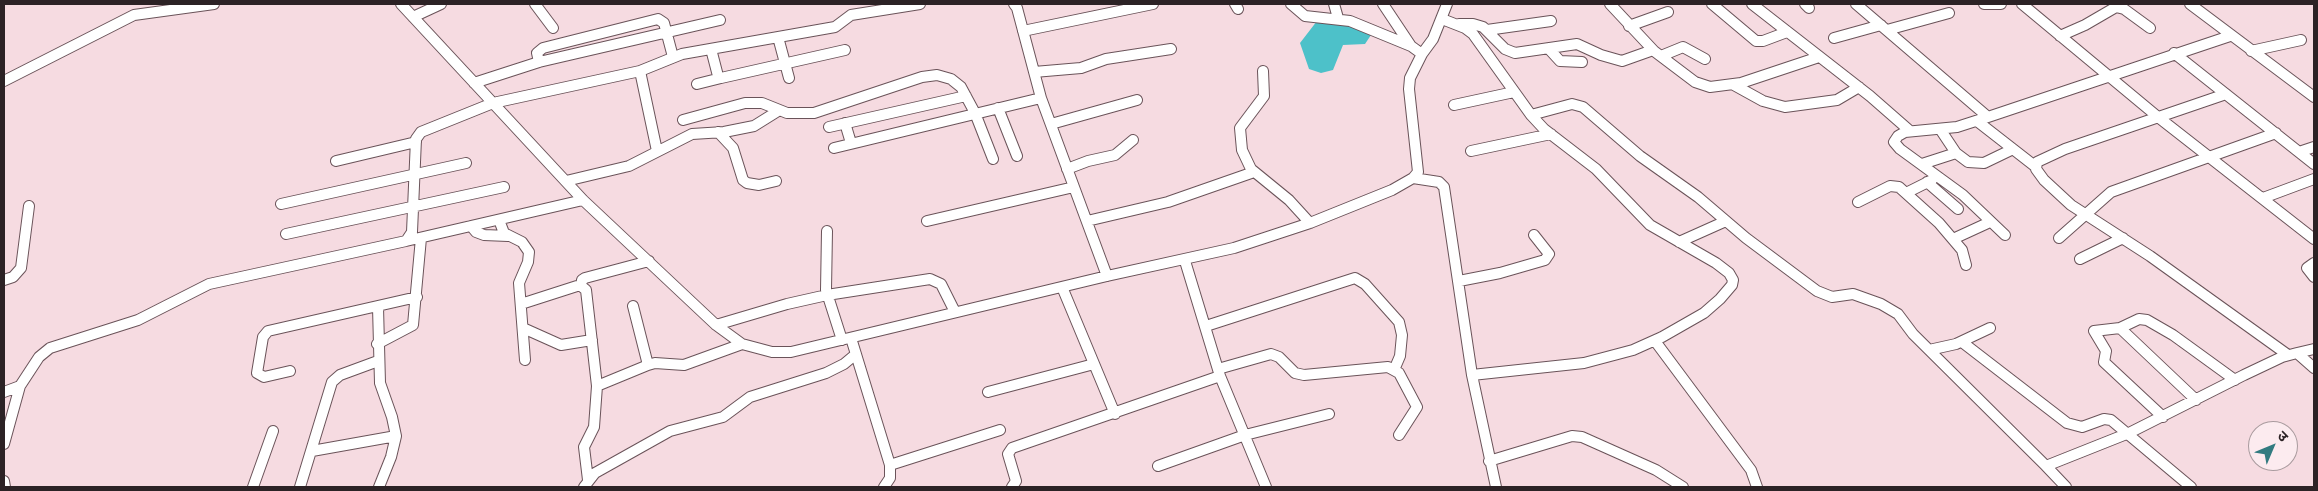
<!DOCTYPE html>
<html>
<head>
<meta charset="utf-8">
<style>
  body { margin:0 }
  #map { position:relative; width:2318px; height:491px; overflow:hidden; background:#f6dbe1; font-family:Manrope,"Noto Sans Devanagari",sans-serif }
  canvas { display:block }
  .frame { position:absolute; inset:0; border:5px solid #2c2225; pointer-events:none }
  .north { position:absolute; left:2248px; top:421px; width:50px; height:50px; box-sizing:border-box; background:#fcebef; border:1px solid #a99b9e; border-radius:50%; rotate:45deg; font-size:14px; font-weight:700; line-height:20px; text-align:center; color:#2c2225 }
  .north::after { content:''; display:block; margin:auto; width:18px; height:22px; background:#327b80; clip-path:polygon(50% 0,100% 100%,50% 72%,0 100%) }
</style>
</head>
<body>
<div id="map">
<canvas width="2318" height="491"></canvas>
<div class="frame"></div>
<div class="north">उ</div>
</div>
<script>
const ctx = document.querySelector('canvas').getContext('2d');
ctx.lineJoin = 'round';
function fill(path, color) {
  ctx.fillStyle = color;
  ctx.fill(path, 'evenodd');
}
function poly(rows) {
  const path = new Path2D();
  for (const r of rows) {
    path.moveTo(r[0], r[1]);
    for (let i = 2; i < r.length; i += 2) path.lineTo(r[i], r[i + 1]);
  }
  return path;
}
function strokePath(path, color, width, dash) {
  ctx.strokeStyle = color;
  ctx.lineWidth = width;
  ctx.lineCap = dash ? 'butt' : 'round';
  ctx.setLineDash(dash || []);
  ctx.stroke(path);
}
fill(poly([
  [1317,21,1362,27,1371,35,1365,44,1343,45,1333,70,1321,73,1309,69,1300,43]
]), '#4dc1c9');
const minor = poly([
  [401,4,583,200,716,325,742,344,772,352,791,352,1107,276,1234,248,1310,223,1392,190,1413,178,1418,172,1409,89,1410,78,1422,54,1433,39,1447,4],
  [535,4,553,28],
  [1014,4,1017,8,1041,98,1107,276],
  [1235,4,1238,9],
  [1291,4,1305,16,1350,21,1411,46,1422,54],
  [1334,4,1338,18],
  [1383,4,1411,46],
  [1610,4,1654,51,1695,82,1710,87,1741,83,1819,57],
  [1712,4,1756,41,1763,41,1787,32],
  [1752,4,1870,96,1910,131],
  [1805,4,1809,8],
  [1856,4,1988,117,2230,36],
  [1984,4,2001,4],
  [2022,4,2158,117,2314,239],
  [2190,4,2314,97],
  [413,17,441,4],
  [1442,19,1465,28,1473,34,1531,115,1544,129,1596,169,1650,225,1716,263,1729,273,1733,280,1732,285,1720,299,1704,313,1662,337,1633,350,1584,363,1472,375],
  [1459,24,1473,24,1483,27,1505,49,1515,53,1577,44,1601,55,1622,61,1653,50],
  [1629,26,1668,12],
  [1487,30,1551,21],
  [1887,30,1949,13],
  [1023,31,1153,4],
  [2060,36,2085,25,2116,7,2124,9,2150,28],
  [778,37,789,78],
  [1834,38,1881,25],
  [711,49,718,76,721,78,845,50],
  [1549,49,1560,61,1582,62],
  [2251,51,2301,40],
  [2174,53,2314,164],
  [1661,56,1683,47,1705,59],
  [539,62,537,53,543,48,658,19,664,23,673,57],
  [640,71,657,151],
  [1263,71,1264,96,1240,128,1242,150,1251,169,1289,200,1310,223],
  [1034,72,1081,68,1106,59,1171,49],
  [4,81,134,15,214,4],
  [474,83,539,62,720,20],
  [697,84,721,78],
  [1734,85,1763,101,1785,107,1837,100,1859,87],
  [2226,94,2065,149,2037,162,2036,169,2044,180,2071,205,2150,256,2288,355],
  [1454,105,1514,92],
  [998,108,1017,156],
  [1531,115,1572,104,1583,107,1640,156,1698,197,1746,238,1817,291,1832,297,1853,294,1881,304,1898,314,1913,334,2046,466],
  [1988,117,1957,127,1905,132,1898,136,1894,142,1900,149,1963,195,2005,235],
  [683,120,745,103,762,103,787,113,814,113,922,77,937,75,951,79,961,87,975,113,993,159],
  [1977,121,2036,167],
  [845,123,851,143],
  [1051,124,1137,100],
  [829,127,966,96],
  [1940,129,1956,153,1968,162,1984,163,2011,150],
  [718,132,733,148,743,180,747,183,759,185,776,181],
  [834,148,1041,98],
  [1471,151,1551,134],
  [2299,152,2314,147],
  [336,161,416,142],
  [1922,164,1956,153],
  [1067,169,1088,161,1115,155,1133,140],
  [1413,178,1439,182,1444,187,1472,375,1496,487],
  [566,181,629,166,692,134,724,132,754,126,778,111],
  [1927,182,1958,209],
  [1906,193,1932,180],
  [2263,198,2314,179],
  [1858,202,1890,186,1899,187,1939,223,1962,250,1966,265],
  [281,204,466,163],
  [499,220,504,233,522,242,529,252,528,262,519,283,525,360],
  [927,221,1074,187],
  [1087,221,1168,202,1254,172],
  [471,226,476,232,484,235,508,236],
  [827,231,826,290,842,340],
  [286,234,504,187],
  [2059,238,2111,192,2276,133],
  [1953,239,1990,222],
  [406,241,583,200],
  [1679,242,1726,221],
  [2080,259,2123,238],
  [1185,261,1220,376,1266,487],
  [2314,263,2307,268,2314,277],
  [4,280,13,277,21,268,29,206],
  [1459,281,1500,273,1545,260,1549,254,1534,235],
  [581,286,582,280,585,278,649,261],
  [1062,287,1115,414],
  [521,304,577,286,581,286,586,290,597,386,594,427,584,447,588,480],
  [633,306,648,365],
  [378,307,380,383,392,417,396,436,391,457,379,487],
  [716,325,787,304,827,295,930,279,941,284,955,312],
  [1206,326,1355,278,1365,284,1399,322,1402,335,1400,356,1394,370],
  [523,328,561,345,592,340],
  [2120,328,2196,400],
  [851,338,890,465,890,478,884,487],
  [1655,341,1751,470,1757,487],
  [1962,342,2067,423,2082,427,2104,419,2111,420,2191,487],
  [377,344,413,325,421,238],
  [2314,349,2297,353,2314,368],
  [1929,350,1956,344,1990,328],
  [1218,369,1271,354,1279,357,1295,373,1304,375,1388,367,1399,373,1417,407,1399,435],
  [290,371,264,377,257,373,263,337,268,331,417,297],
  [597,386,648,365,655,363,684,365,742,344],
  [4,392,20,386,39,357,50,348,138,320,209,284,406,241,412,232,416,139,421,132,493,103,640,71,682,54,835,27,851,15,920,4],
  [988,392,1094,364],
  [2163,417,2104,362,2106,351,2094,331,2120,328,2139,319,2147,320,2173,335,2235,380],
  [4,444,20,386],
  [312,451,396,436],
  [1489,461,1572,436,1582,437,1656,470,1683,487],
  [890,465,1000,430],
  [1158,466,1245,435,1329,414],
  [4,481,5,487],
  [253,487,273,431],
  [300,487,332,382,340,375,378,361],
  [584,487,595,473,670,431,723,417,750,397,826,373,844,364,856,354],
  [1012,487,1016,481,1008,454,1012,448,1220,376],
  [2066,487,2046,466,2129,433,2244,375,2282,357,2297,353]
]);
strokePath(minor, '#6a5359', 12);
strokePath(minor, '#fff', 10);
</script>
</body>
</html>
